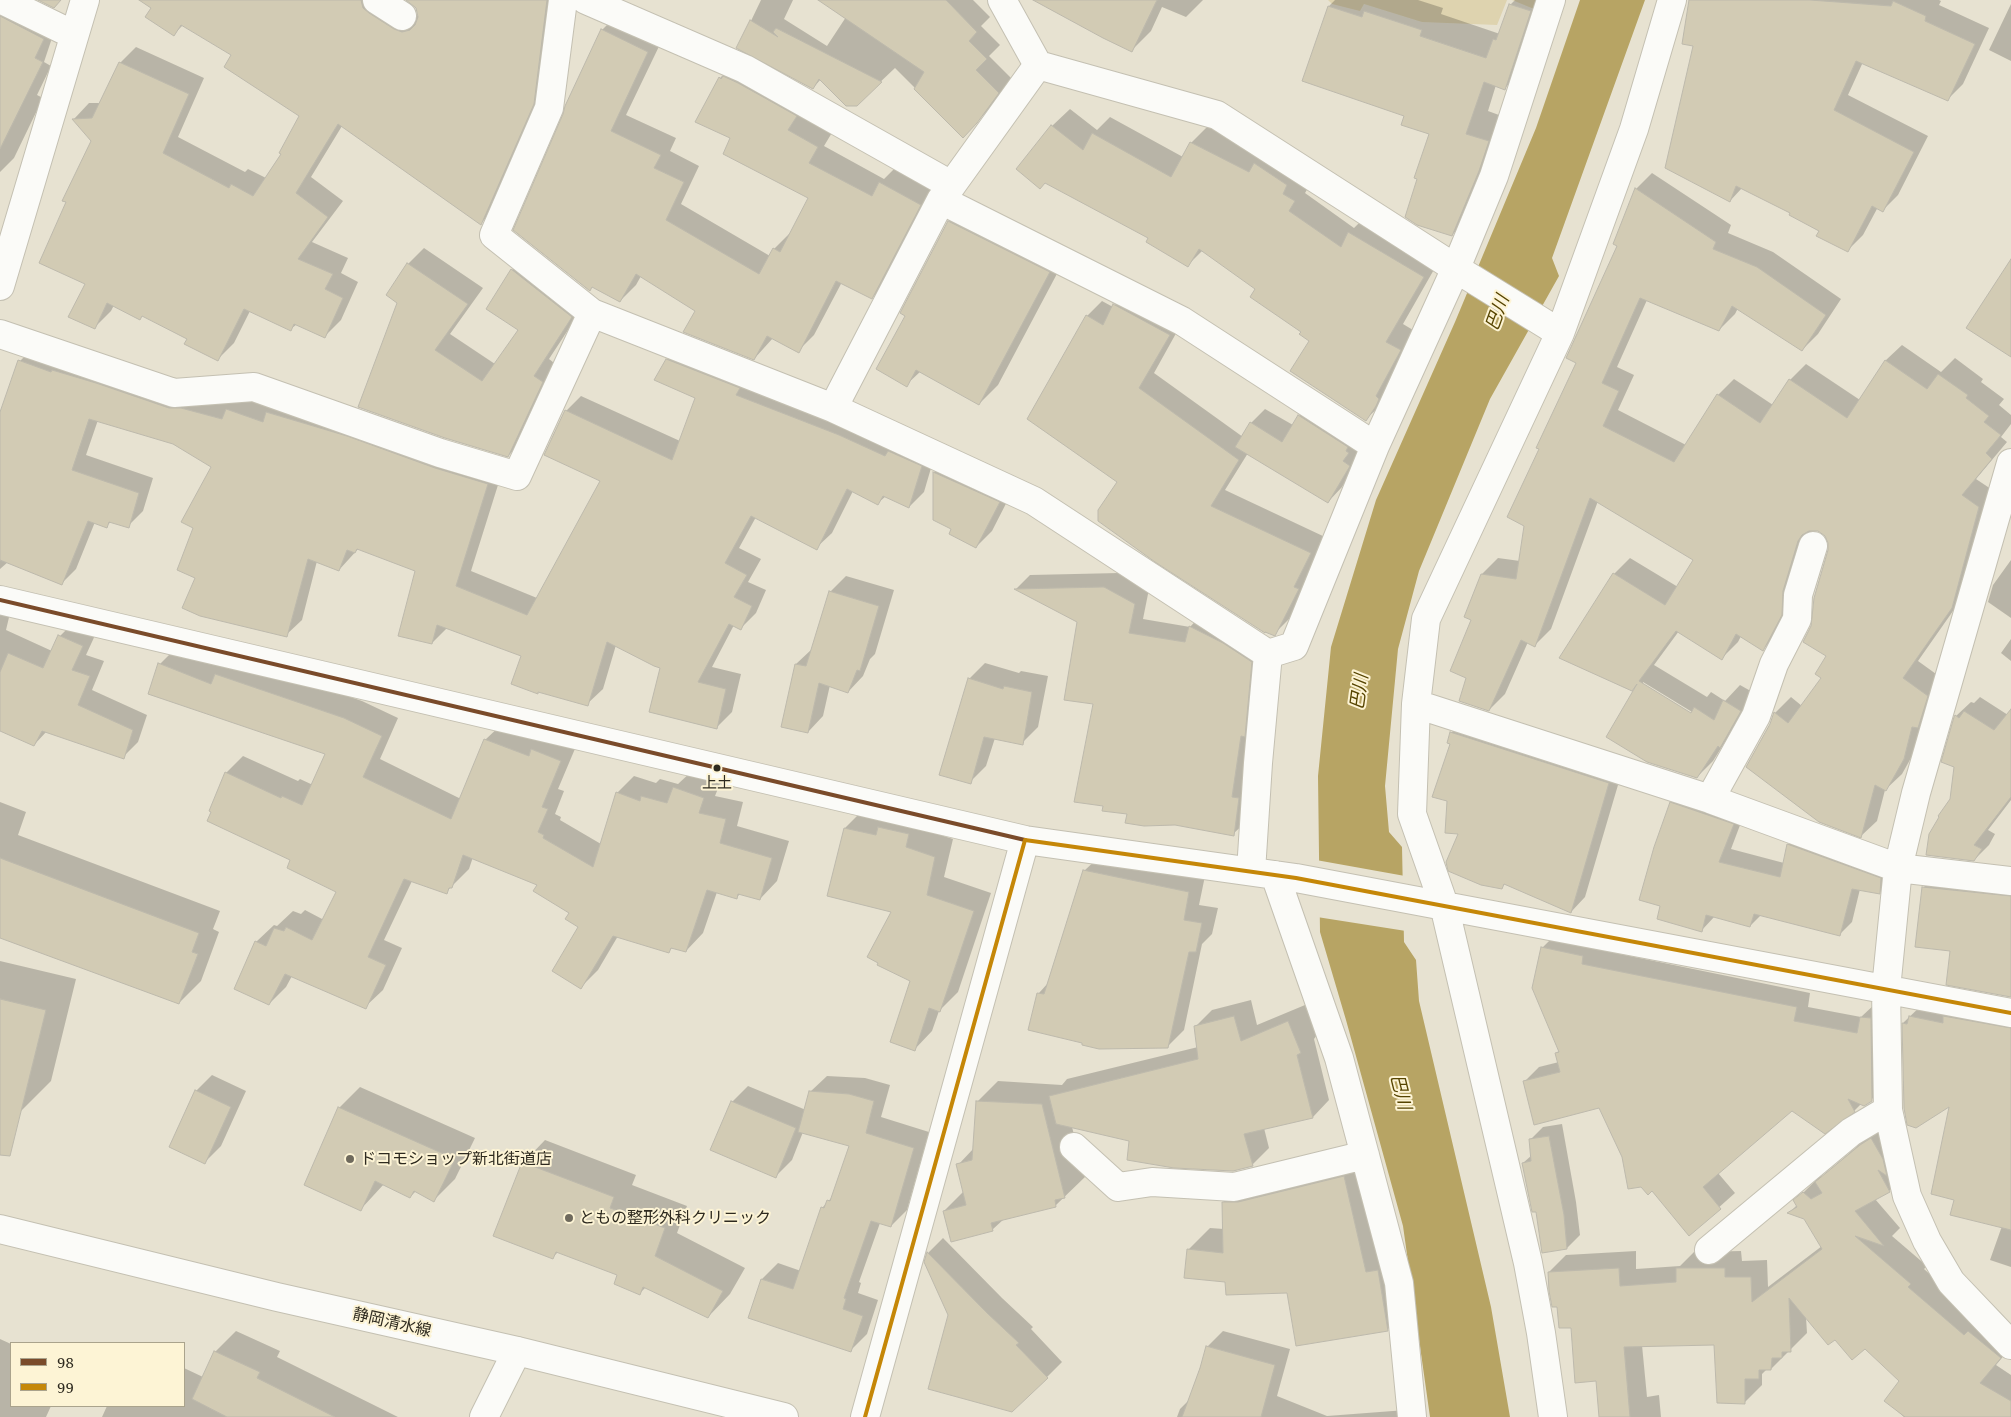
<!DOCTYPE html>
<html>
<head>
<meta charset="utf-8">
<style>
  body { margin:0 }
  #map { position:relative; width:2011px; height:1417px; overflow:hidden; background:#e7e2d1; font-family:"Noto Serif",serif }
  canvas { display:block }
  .legend { position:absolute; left:10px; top:1342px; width:175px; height:65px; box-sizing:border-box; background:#fdf4d5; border:1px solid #aaa38c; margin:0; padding:6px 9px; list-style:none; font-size:15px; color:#2e2a1f }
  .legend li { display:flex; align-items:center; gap:10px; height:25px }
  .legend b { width:25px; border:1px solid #aaa38c }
</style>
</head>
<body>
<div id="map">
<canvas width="2011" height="1417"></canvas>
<ul class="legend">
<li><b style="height:6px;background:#7a4b2a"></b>98</li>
<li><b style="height:6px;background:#c58708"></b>99</li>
</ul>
</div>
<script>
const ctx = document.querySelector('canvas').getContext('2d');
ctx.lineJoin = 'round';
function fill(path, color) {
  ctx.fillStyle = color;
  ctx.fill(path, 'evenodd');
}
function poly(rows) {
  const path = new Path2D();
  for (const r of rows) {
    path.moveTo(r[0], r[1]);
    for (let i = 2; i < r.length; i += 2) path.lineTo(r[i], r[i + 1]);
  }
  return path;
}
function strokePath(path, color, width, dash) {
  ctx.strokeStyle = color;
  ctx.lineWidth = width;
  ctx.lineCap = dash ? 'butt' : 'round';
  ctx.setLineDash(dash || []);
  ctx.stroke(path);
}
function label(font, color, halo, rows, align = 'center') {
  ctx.font = font + ' "Noto Serif","Noto Sans JP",serif';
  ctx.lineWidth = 4;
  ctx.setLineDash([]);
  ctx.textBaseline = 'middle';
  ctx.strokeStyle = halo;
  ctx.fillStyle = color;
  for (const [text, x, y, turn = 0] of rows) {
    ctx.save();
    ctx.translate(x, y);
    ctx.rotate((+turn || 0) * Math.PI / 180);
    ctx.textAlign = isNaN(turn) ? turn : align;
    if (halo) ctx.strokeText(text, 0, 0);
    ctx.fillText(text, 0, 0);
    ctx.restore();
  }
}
fill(poly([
  [1328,0,1507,0,1497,25,1422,22,1364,4,1360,11,1332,4],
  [1512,0,1540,0,1539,11]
]), '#ded3af');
fill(poly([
  [1580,0,1645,0,1552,258,1559,276,1490,399,1419,571,1398,649,1385,786,1389,832,1402,847,1404,942,1416,960,1419,1001,1491,1307,1510,1417,1430,1417,1403,1226,1346,1020,1320,932,1318,776,1331,647,1376,500,1455,322,1536,128]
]), '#b7a464');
fill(poly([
  [1316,860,1405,876,1406,931,1317,917]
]), '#e7e2d1');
fill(poly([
  [0,0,60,14,44,62,51,66,37,95,43,98,14,158,0,172],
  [151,0,389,0,410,14,419,16,417,9,408,0,561,0,549,87,497,207,481,223,342,126,311,177,343,201,312,242,348,258,341,273,358,282,341,320,325,336,297,324,291,329,250,311,234,343,218,359,188,339,143,315,139,319,114,305,111,311,95,327,86,283,92,141,74,119,89,103,101,103,120,63,136,47,204,78,178,137,245,172,248,169,266,178,283,154,301,115,233,55,183,25,174,34,156,3],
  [761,0,793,0,784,19,827,46,846,17,821,0,973,0,990,17,981,26,1000,45,989,56,1012,79,991,107,963,136,895,68,856,105,821,79,813,88,738,48],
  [1067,0,1203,0,1186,17,1162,7,1151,31,1132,50],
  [1335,0,1418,0,1443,8,1441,14,1500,34,1510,5,1515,0,1549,0,1527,66,1505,88,1496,85,1488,111,1510,119,1474,213,1452,235,1430,133,1405,115,1304,80,1329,6],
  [1690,0,1939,0,1941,1,1939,5,1989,28,1963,84,1948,99,1863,62,1848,95,1928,136,1898,195,1883,210,1878,207,1863,235,1848,250,1821,230,1792,212,1742,188,1730,201,1695,45],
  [2011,4,2011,61,1989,50],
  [618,14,664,36,626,115,676,138,670,151,699,166,681,204,770,256,774,249,790,233,810,198,732,138,720,78,736,62,833,131,824,146,884,179,897,166,936,189,888,281,872,298,842,282,814,335,798,351,773,338,754,359,697,311,641,276,636,285,620,301,602,30],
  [1070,109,1097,130,1110,117,1183,157,1191,143,1208,126,1311,183,1305,193,1354,228,1366,216,1440,259,1403,324,1418,333,1383,403,1365,420,1311,340,1257,289,1203,250,1187,266,1150,238,1046,182,1017,169,1052,126],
  [1652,173,1731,225,1728,233,1773,252,1841,299,1818,334,1802,350,1738,308,1735,314,1719,330,1647,300,1617,367,1634,375,1618,410,1686,445,1718,395,1734,379,1773,405,1790,380,1806,364,1860,400,1886,360,1902,345,1941,372,1955,358,1983,379,1981,382,2004,399,1999,405,2011,415,2011,424,2001,437,2007,442,1976,479,1994,491,1967,591,1918,661,1943,679,1920,742,1902,774,1885,790,1877,821,1861,836,1771,724,1775,713,1791,697,1802,706,1823,678,1828,655,1812,626,1830,543,1826,535,1818,530,1812,530,1779,633,1763,649,1741,636,1738,642,1722,658,1679,631,1654,665,1707,697,1711,692,1725,701,1740,685,1756,694,1736,730,1725,742,1713,761,1697,777,1638,684,1614,574,1630,558,1678,587,1694,560,1598,501,1551,629,1535,645,1528,642,1505,694,1489,710,1467,677,1472,620,1482,574,1498,558,1520,561,1541,449,1578,362,1636,189],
  [1643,682,1697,715,1696,717,1643,685],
  [968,203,1068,253,998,385,979,404,921,371,906,385,907,316,949,222],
  [424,248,483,288,450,334,495,364,520,330,487,309,512,270,528,254,587,301,549,359,558,366,524,440,508,456,398,303,387,295,408,264],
  [1129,290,1184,319,1154,373,1243,437,1251,423,1265,409,1293,425,1299,416,1314,401,1364,451,1342,487,1328,502,1248,453,1225,490,1325,537,1309,571,1313,574,1289,619,1274,634,1119,482,1087,316,1102,301,1113,307],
  [682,345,936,451,924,492,909,507,886,496,878,503,853,491,832,533,816,548,756,517,739,548,761,559,748,582,766,590,756,613,741,628,734,625,712,667,741,674,732,712,717,727,662,667,616,645,603,689,587,704,523,655,447,628,432,643,416,570,359,548,339,570,317,561,302,620,286,635,197,577,195,528,212,467,174,442,98,420,86,455,153,478,143,511,128,526,111,522,106,526,95,522,76,569,61,584,8,562,0,569,0,411,2,411,20,361,35,346,233,403,242,394,503,469,471,571,537,598,602,480,566,411,581,396,680,441,697,397,667,360],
  [950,456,1015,486,992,531,976,547,953,529,935,520,934,472],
  [2011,560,2011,618,1988,602,1993,585],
  [1119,573,1149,589,1143,619,1190,627,1204,612,1266,647,1248,820,1233,834,1129,813,1094,703,1078,621,1016,589,1030,575],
  [846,576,894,590,875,654,870,659,863,676,848,692,830,685,823,716,808,732,796,664,812,649,830,592],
  [0,606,11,609,6,630,52,651,58,638,73,623,97,631,86,655,104,661,92,690,147,715,138,742,123,757,47,731,34,745,0,729],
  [2011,639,2011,661,2001,653],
  [177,647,234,657,362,701,398,718,380,759,461,799,485,740,503,723,577,744,558,789,564,791,555,814,561,817,560,820,601,844,617,793,634,776,656,783,660,779,678,784,692,771,721,781,715,796,743,802,737,826,789,841,777,881,760,899,741,893,736,898,717,892,703,933,686,951,673,947,669,951,618,936,598,970,580,988,580,926,570,913,539,884,473,857,469,869,446,892,412,881,384,940,402,948,383,990,365,1007,292,976,286,987,269,1004,256,942,274,925,277,926,293,911,301,914,305,910,324,920,338,891,292,860,226,773,243,756,298,781,300,779,313,785,327,754,160,664],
  [985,663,1019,673,1021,671,1048,676,1038,727,1022,743,995,738,986,766,970,782,969,679],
  [1980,697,2008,715,2011,711,2011,800,1988,830,1995,834,1989,845,1974,860,1951,799,1955,766,1956,716,1971,702,1974,703],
  [1466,718,1623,768,1585,897,1571,912,1506,883,1501,887,1460,833,1451,743,1449,742,1452,732],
  [1684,791,1745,812,1731,849,1784,863,1788,845,1801,832,1892,880,1879,893,1860,889,1852,922,1839,935,1761,915,1750,926,1715,916,1702,930,1662,905,1671,803],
  [0,802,26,812,18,835,220,911,213,929,219,932,201,981,179,1003,0,937],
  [863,810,953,839,944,877,991,893,958,992,939,1011,932,1031,914,1050,912,980,893,911,845,828],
  [1101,855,1205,876,1199,905,1218,908,1212,934,1202,944,1184,1030,1168,1046,1084,1042,1039,993,1048,983,1084,871],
  [1937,873,2011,882,2011,988,1951,950,1917,945,1924,887],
  [1557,933,1597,941,1596,949,1810,993,1808,1007,1861,1017,1876,1003,1886,1085,1871,1100,1861,1104,1854,1111,1792,1110,1718,1173,1735,1193,1689,1234,1623,1156,1600,1106,1524,1082,1539,1067,1559,1062,1556,1053,1559,1051,1542,948],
  [0,961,76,979,51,1081,21,1111,0,1106],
  [1251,1000,1257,1025,1305,1005,1317,1035,1314,1039,1329,1100,1313,1117,1264,1128,1269,1148,1252,1165,1072,1127,1085,1177,1056,1205,1004,1219,992,1230,944,1211,964,1191,958,1165,974,1148,978,1101,998,1081,1062,1085,1067,1079,1198,1047,1195,1027,1212,1010],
  [1925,1002,2011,1011,2011,1267,1990,1260,2002,1226,1955,1199,1951,1105,1903,1023],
  [212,1075,246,1091,221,1146,205,1162,196,1091],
  [827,1076,865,1078,890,1085,881,1117,929,1132,907,1210,891,1226,880,1223,859,1282,861,1283,858,1293,878,1300,867,1334,851,1350,750,1318,762,1279,778,1263,801,1271,822,1208,834,1195,851,1146,803,1132,792,1160,776,1176,732,1102,748,1086,806,1110,810,1092],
  [360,1087,475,1138,455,1179,434,1200,416,1191,410,1197,384,1184,361,1209,339,1108],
  [1562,1124,1576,1202,1580,1235,1567,1248,1538,1210,1523,1163,1532,1155,1530,1140,1543,1127],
  [1878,1128,1906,1174,1889,1191,1875,1199,1900,1228,1892,1236,1927,1266,1924,1269,2011,1347,1996,1365,2011,1375,2011,1417,1904,1417,1885,1400,1901,1381,1865,1347,1836,1338,1806,1317,1807,1333,1771,1369,1767,1369,1762,1374,1762,1385,1745,1402,1715,1344,1642,1345,1647,1397,1659,1395,1661,1417,1600,1417,1597,1379,1572,1327,1558,1306,1549,1272,1566,1255,1636,1251,1636,1269,1680,1266,1694,1252,1741,1251,1742,1261,1767,1260,1768,1287,1822,1246,1805,1218,1789,1213,1797,1205,1795,1201,1820,1176,1822,1177],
  [545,1140,636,1175,632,1185,687,1206,677,1233,745,1268,730,1294,708,1317,646,1287,640,1293,618,1274,558,1252,552,1258,523,1163],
  [1365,1155,1409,1308,1387,1330,1288,1292,1226,1281,1188,1250,1210,1228,1224,1229,1223,1202,1245,1181],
  [943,1238,1002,1298,1033,1327,1031,1329,1062,1362,1047,1377,949,1315,925,1262,928,1253],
  [236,1331,280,1351,277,1357,398,1417,102,1417,107,1406,184,1406,184,1368,203,1377,215,1352],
  [1223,1331,1290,1349,1277,1396,1327,1416,1406,1410,1407,1417,1177,1417,1180,1409,1189,1400,1207,1347],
  [0,1339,11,1344,11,1406,51,1406,46,1417,0,1417]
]), '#0003');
const building = poly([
  [38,0,61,0,54,8,38,0],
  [139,0,361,0,363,8,369,13,394,29,402,32,410,30,415,25,418,17,416,8,406,0,547,0,534,104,481,225,338,124,296,193,328,217,298,259,333,274,325,289,343,298,325,338,294,324,291,331,244,309,218,361,184,344,187,339,142,316,140,320,107,303,95,329,68,317,85,284,39,263,66,202,62,201,91,141,72,119,92,118,119,62,189,94,163,153,229,188,231,184,253,196,281,154,279,153,299,116,224,67,231,55,181,25,174,36,145,17,151,8,139,0],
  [818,0,946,0,977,32,969,41,987,59,976,70,999,93,977,123,963,138,914,89,924,72,818,0],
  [1033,0,1157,0,1132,52,1103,38,1033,0],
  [1689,0,1810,0,1891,6,1893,1,1926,16,1925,21,1975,44,1948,101,1856,61,1834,110,1914,152,1883,212,1872,206,1848,252,1816,236,1819,231,1789,215,1790,213,1736,186,1730,202,1665,168,1693,46,1682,44,1689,0],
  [1509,4,1531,11,1505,90,1484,82,1466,134,1489,141,1479,171,1452,236,1417,225,1405,217,1417,179,1414,178,1429,134,1401,125,1404,116,1302,81,1328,6,1362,17,1364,11,1422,30,1420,36,1486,58,1493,39,1496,40,1509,4],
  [0,16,44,39,35,58,43,62,0,149,0,16],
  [750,20,778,37,773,32,776,28,882,82,857,106,846,106,819,79,813,89,736,48,750,20],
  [601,29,648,52,611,131,661,155,654,168,684,182,666,220,759,274,773,248,780,252,808,198,723,154,730,138,695,122,719,77,721,79,723,76,738,83,797,116,788,130,818,147,809,163,872,196,879,182,921,205,872,299,836,281,799,353,767,336,754,360,683,332,695,311,636,274,620,302,592,287,590,291,513,230,563,114,565,106,601,29],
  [1051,125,1083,150,1092,133,1171,177,1190,142,1249,172,1254,163,1287,185,1283,194,1295,201,1289,211,1341,247,1348,232,1424,277,1386,342,1401,350,1376,396,1379,399,1376,406,1366,421,1290,371,1309,341,1299,334,1301,332,1250,297,1255,289,1199,249,1188,267,1146,242,1148,238,1045,183,1040,189,1016,169,1051,125],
  [1635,188,1716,242,1713,249,1757,267,1826,315,1802,351,1732,306,1719,331,1640,298,1602,383,1619,391,1603,426,1674,462,1717,394,1760,423,1789,379,1847,418,1885,360,1927,389,1938,374,1968,395,1966,398,1989,416,1984,422,2001,435,1986,453,1992,459,1962,495,1979,507,1952,608,1903,678,1928,696,1918,728,1912,727,1904,759,1886,791,1875,785,1861,838,1819,822,1746,767,1770,724,1774,712,1788,723,1821,678,1815,674,1826,656,1803,642,1811,626,1814,598,1828,550,1828,543,1825,536,1818,531,1809,531,1802,535,1798,541,1783,591,1782,615,1763,651,1736,634,1722,660,1676,631,1639,681,1691,713,1694,707,1714,720,1723,700,1741,711,1720,748,1718,746,1697,778,1647,762,1606,737,1637,684,1632,691,1559,658,1613,573,1665,605,1693,560,1590,498,1535,647,1521,640,1489,711,1459,701,1466,678,1450,671,1471,620,1464,617,1481,574,1516,579,1524,526,1507,517,1539,449,1536,448,1576,363,1566,358,1617,246,1613,244,1635,188],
  [948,221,1050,272,979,405,916,370,907,387,876,369,905,316,900,313,948,221],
  [2011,259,2011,357,1966,328,2011,259],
  [407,263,468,304,435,350,482,381,518,330,486,309,511,269,572,317,534,376,543,382,508,457,445,438,358,407,397,303,386,295,407,263],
  [1113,304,1170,335,1139,388,1239,460,1211,506,1311,553,1294,587,1299,589,1275,636,1265,632,1265,633,1155,562,1098,521,1098,510,1117,482,1027,419,1086,315,1103,325,1113,304],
  [666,359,740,388,736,395,839,435,885,456,888,451,922,466,909,508,883,496,878,505,847,489,817,550,751,516,725,563,747,575,734,597,752,606,741,630,729,624,698,682,726,689,717,729,649,712,660,668,654,666,607,642,588,706,538,692,538,694,511,684,521,656,437,625,432,644,398,636,415,571,357,549,355,553,347,550,339,571,308,559,287,637,200,616,182,608,195,578,177,570,193,528,181,522,211,467,173,444,89,419,72,470,139,493,129,528,109,522,107,528,88,521,62,585,0,560,0,412,18,360,51,372,52,370,96,383,169,408,181,408,222,419,226,409,263,422,266,412,347,436,435,468,488,484,456,586,527,615,600,481,544,455,565,410,672,460,695,398,654,380,666,359],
  [1298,415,1348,447,1346,451,1349,453,1343,461,1350,466,1328,503,1235,447,1250,422,1282,442,1298,415],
  [933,472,1000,502,976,548,949,534,951,529,933,520,933,472],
  [1104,587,1135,604,1129,633,1185,642,1189,626,1223,643,1252,662,1245,737,1241,736,1232,797,1239,798,1234,836,1175,825,1144,826,1125,823,1127,814,1102,811,1103,806,1074,802,1093,704,1064,700,1077,622,1014,589,1104,587],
  [829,591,879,606,860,671,857,670,848,693,819,683,808,733,781,727,795,664,806,666,829,591],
  [58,635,83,646,72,670,90,676,78,705,133,730,124,759,42,731,34,746,0,731,0,672,8,653,43,668,58,635],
  [158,663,211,684,215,674,344,718,382,736,363,777,451,819,484,739,529,756,531,749,561,761,542,807,548,809,538,832,544,835,543,838,593,867,616,792,640,801,641,796,667,803,673,787,704,798,699,813,726,819,720,843,772,858,760,900,738,894,737,899,707,890,686,952,671,948,669,953,613,936,581,989,552,971,578,927,565,919,569,913,533,891,537,885,463,855,452,888,449,888,447,894,404,879,368,957,386,965,366,1009,285,974,269,1005,234,989,255,941,266,946,274,928,284,931,286,927,312,940,336,892,287,868,290,860,207,821,211,812,209,811,225,772,281,798,282,796,302,805,325,754,148,694,158,663],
  [968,678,1003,689,1004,686,1032,692,1023,745,984,737,971,784,939,775,968,678],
  [2011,709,2011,797,1974,845,1982,849,1974,861,1926,855,1929,834,1939,817,1938,816,1950,799,1954,767,1941,762,1954,717,1955,715,1959,718,1964,711,1994,730,2011,709],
  [1450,732,1609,783,1571,913,1504,884,1502,889,1481,885,1448,871,1446,862,1458,834,1445,833,1447,801,1432,797,1450,744,1447,743,1450,732],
  [1670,802,1734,824,1719,862,1780,877,1787,844,1881,878,1880,894,1852,889,1840,936,1754,914,1750,927,1706,915,1702,932,1657,919,1660,906,1639,900,1654,847,1670,802],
  [878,827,909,834,906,847,935,857,927,895,974,911,940,1012,929,1008,915,1051,890,1042,910,981,877,965,878,963,867,957,891,912,827,896,844,828,876,835,878,827],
  [0,858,199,933,192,952,198,954,179,1004,0,938,0,858],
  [1083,870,1189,892,1184,920,1202,923,1196,952,1189,952,1168,1048,1099,1049,1082,1045,1082,1043,1028,1030,1037,993,1044,994,1083,870],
  [1922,887,2011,896,2011,997,1946,985,1950,951,1915,947,1922,887],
  [1541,947,1583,956,1582,964,1797,1007,1794,1021,1857,1033,1860,1017,1871,1018,1872,1101,1864,1106,1848,1099,1855,1112,1825,1134,1792,1111,1703,1187,1721,1209,1689,1236,1652,1191,1648,1195,1641,1187,1628,1189,1622,1157,1599,1108,1534,1125,1523,1081,1560,1072,1555,1053,1559,1052,1532,988,1541,947],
  [0,999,46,1010,10,1156,0,1155,0,999],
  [1234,1016,1241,1041,1288,1021,1301,1053,1297,1055,1313,1118,1244,1134,1253,1166,1233,1171,1174,1168,1127,1160,1129,1141,1056,1124,1049,1096,1198,1059,1194,1026,1234,1016],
  [1909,1016,1943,1023,1943,1016,2011,1028,2011,1230,1950,1215,1954,1200,1931,1194,1949,1107,1916,1128,1907,1125,1904,1108,1902,1023,1907,1024,1909,1016],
  [195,1090,231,1107,205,1164,169,1147,195,1090],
  [809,1091,849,1094,874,1101,866,1133,914,1148,891,1227,871,1221,844,1298,846,1299,843,1309,863,1316,851,1352,748,1318,761,1279,793,1289,821,1207,824,1208,827,1200,830,1201,849,1146,798,1132,809,1091],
  [731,1101,796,1128,776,1178,710,1150,731,1101],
  [976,1101,1042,1104,1065,1198,1055,1200,1056,1207,991,1223,993,1231,951,1242,943,1211,966,1205,956,1164,972,1160,976,1101],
  [338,1107,455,1159,434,1202,414,1191,410,1198,375,1181,361,1211,304,1185,338,1107],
  [1549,1136,1564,1215,1567,1249,1542,1253,1536,1212,1532,1212,1522,1163,1531,1161,1529,1139,1549,1136],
  [1871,1138,1883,1159,1887,1176,1878,1170,1890,1192,1855,1211,1884,1246,1855,1236,1911,1284,1908,1287,1964,1335,1968,1331,2001,1358,1980,1383,2011,1401,2011,1417,1905,1417,1884,1401,1899,1381,1865,1349,1852,1360,1835,1340,1828,1345,1789,1298,1791,1352,1782,1352,1782,1358,1772,1358,1771,1370,1759,1370,1759,1379,1745,1379,1745,1404,1717,1403,1714,1345,1624,1347,1630,1417,1599,1417,1596,1381,1575,1383,1571,1328,1559,1328,1557,1307,1552,1307,1549,1291,1548,1272,1619,1268,1620,1286,1676,1282,1676,1268,1725,1268,1725,1277,1751,1277,1752,1302,1822,1249,1804,1219,1787,1213,1797,1207,1793,1200,1803,1192,1811,1199,1822,1193,1815,1182,1860,1145,1871,1138],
  [522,1162,614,1197,610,1208,665,1228,655,1256,723,1291,708,1318,643,1287,640,1295,614,1284,617,1275,556,1252,553,1259,493,1236,522,1162],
  [1344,1176,1366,1272,1378,1270,1388,1331,1296,1346,1287,1293,1226,1295,1225,1282,1184,1278,1187,1249,1223,1253,1222,1202,1238,1202,1344,1176],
  [927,1252,987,1313,1019,1343,1016,1345,1048,1378,1012,1412,928,1389,948,1315,924,1262,927,1252],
  [1206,1346,1275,1365,1261,1417,1182,1417,1200,1368,1206,1346],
  [214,1351,260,1372,257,1378,335,1417,227,1417,192,1399,214,1351]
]);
fill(building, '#d2cbb4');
strokePath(building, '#bdb9ac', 1);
const minor = poly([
  [2,0,74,35],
  [377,0,402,16],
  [563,0,549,108,494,235,592,313,833,408,1034,501,1268,654,1294,646,1375,446,1456,268,1494,176,1551,0],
  [586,0,745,69,951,185],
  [1002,0,1038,65,1217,115,1463,273,1560,333],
  [941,200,1182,321,1375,446],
  [0,286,85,0],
  [0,334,174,393,254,387,440,453,517,476,592,313],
  [833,408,941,200,1038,65],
  [2011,463,1916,793,1898,868,1886,989,1888,1110,1907,1196,1927,1241,1951,1282,2011,1345],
  [0,600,1025,840],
  [1416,704,1710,799,1898,868,2011,881],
  [1710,799,1756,716,1774,664,1797,619,1798,595,1813,546],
  [1251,871,1258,763,1268,654],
  [1275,875,1339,1058,1399,1283,1412,1417],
  [1074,1147,1118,1187,1152,1182,1234,1187,1365,1155],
  [1709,1250,1851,1132,1888,1110],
  [484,1417,517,1351],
  [865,1417,1025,840,1296,878,2011,1013],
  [1553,1417,1541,1333,1528,1263,1444,905,1412,814,1416,704,1426,619,1560,333,1634,129,1672,0]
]);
const major = poly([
  [0,1229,277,1297,517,1351,784,1417]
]);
strokePath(minor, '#c4c0b2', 30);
strokePath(major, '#c4c0b2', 30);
strokePath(minor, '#fbfbf8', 28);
strokePath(major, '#fbfbf8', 28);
strokePath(poly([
  [0,600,1025,840]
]), '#7a4b2a', 4);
strokePath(poly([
  [865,1417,1025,840,1296,878,2011,1013]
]), '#c58708', 4);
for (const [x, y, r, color] of [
  [717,768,4.5,"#2e2a1f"],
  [350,1159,5,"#6f6a5d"],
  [569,1218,5,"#6f6a5d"]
]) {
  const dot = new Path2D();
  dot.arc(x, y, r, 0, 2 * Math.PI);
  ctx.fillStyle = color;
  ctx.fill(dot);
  strokePath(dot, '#fdf4d5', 2);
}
label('15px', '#2e2a1f', '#fdf4d5', [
  ["上土",717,784]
]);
label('16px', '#2e2a1f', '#fdf4d5', [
  ["ドコモショップ新北街道店",360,1159],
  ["ともの整形外科クリニック",579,1218]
], 'left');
label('16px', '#2e2a1f', '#fdf4d5', [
  ["静岡清水線",392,1323,13]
]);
label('italic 18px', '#564400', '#fdf4d5', [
  ["巴川",1498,313,-70],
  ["巴川",1360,692,-82],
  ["巴川",1400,1092,76]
]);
</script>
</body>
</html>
